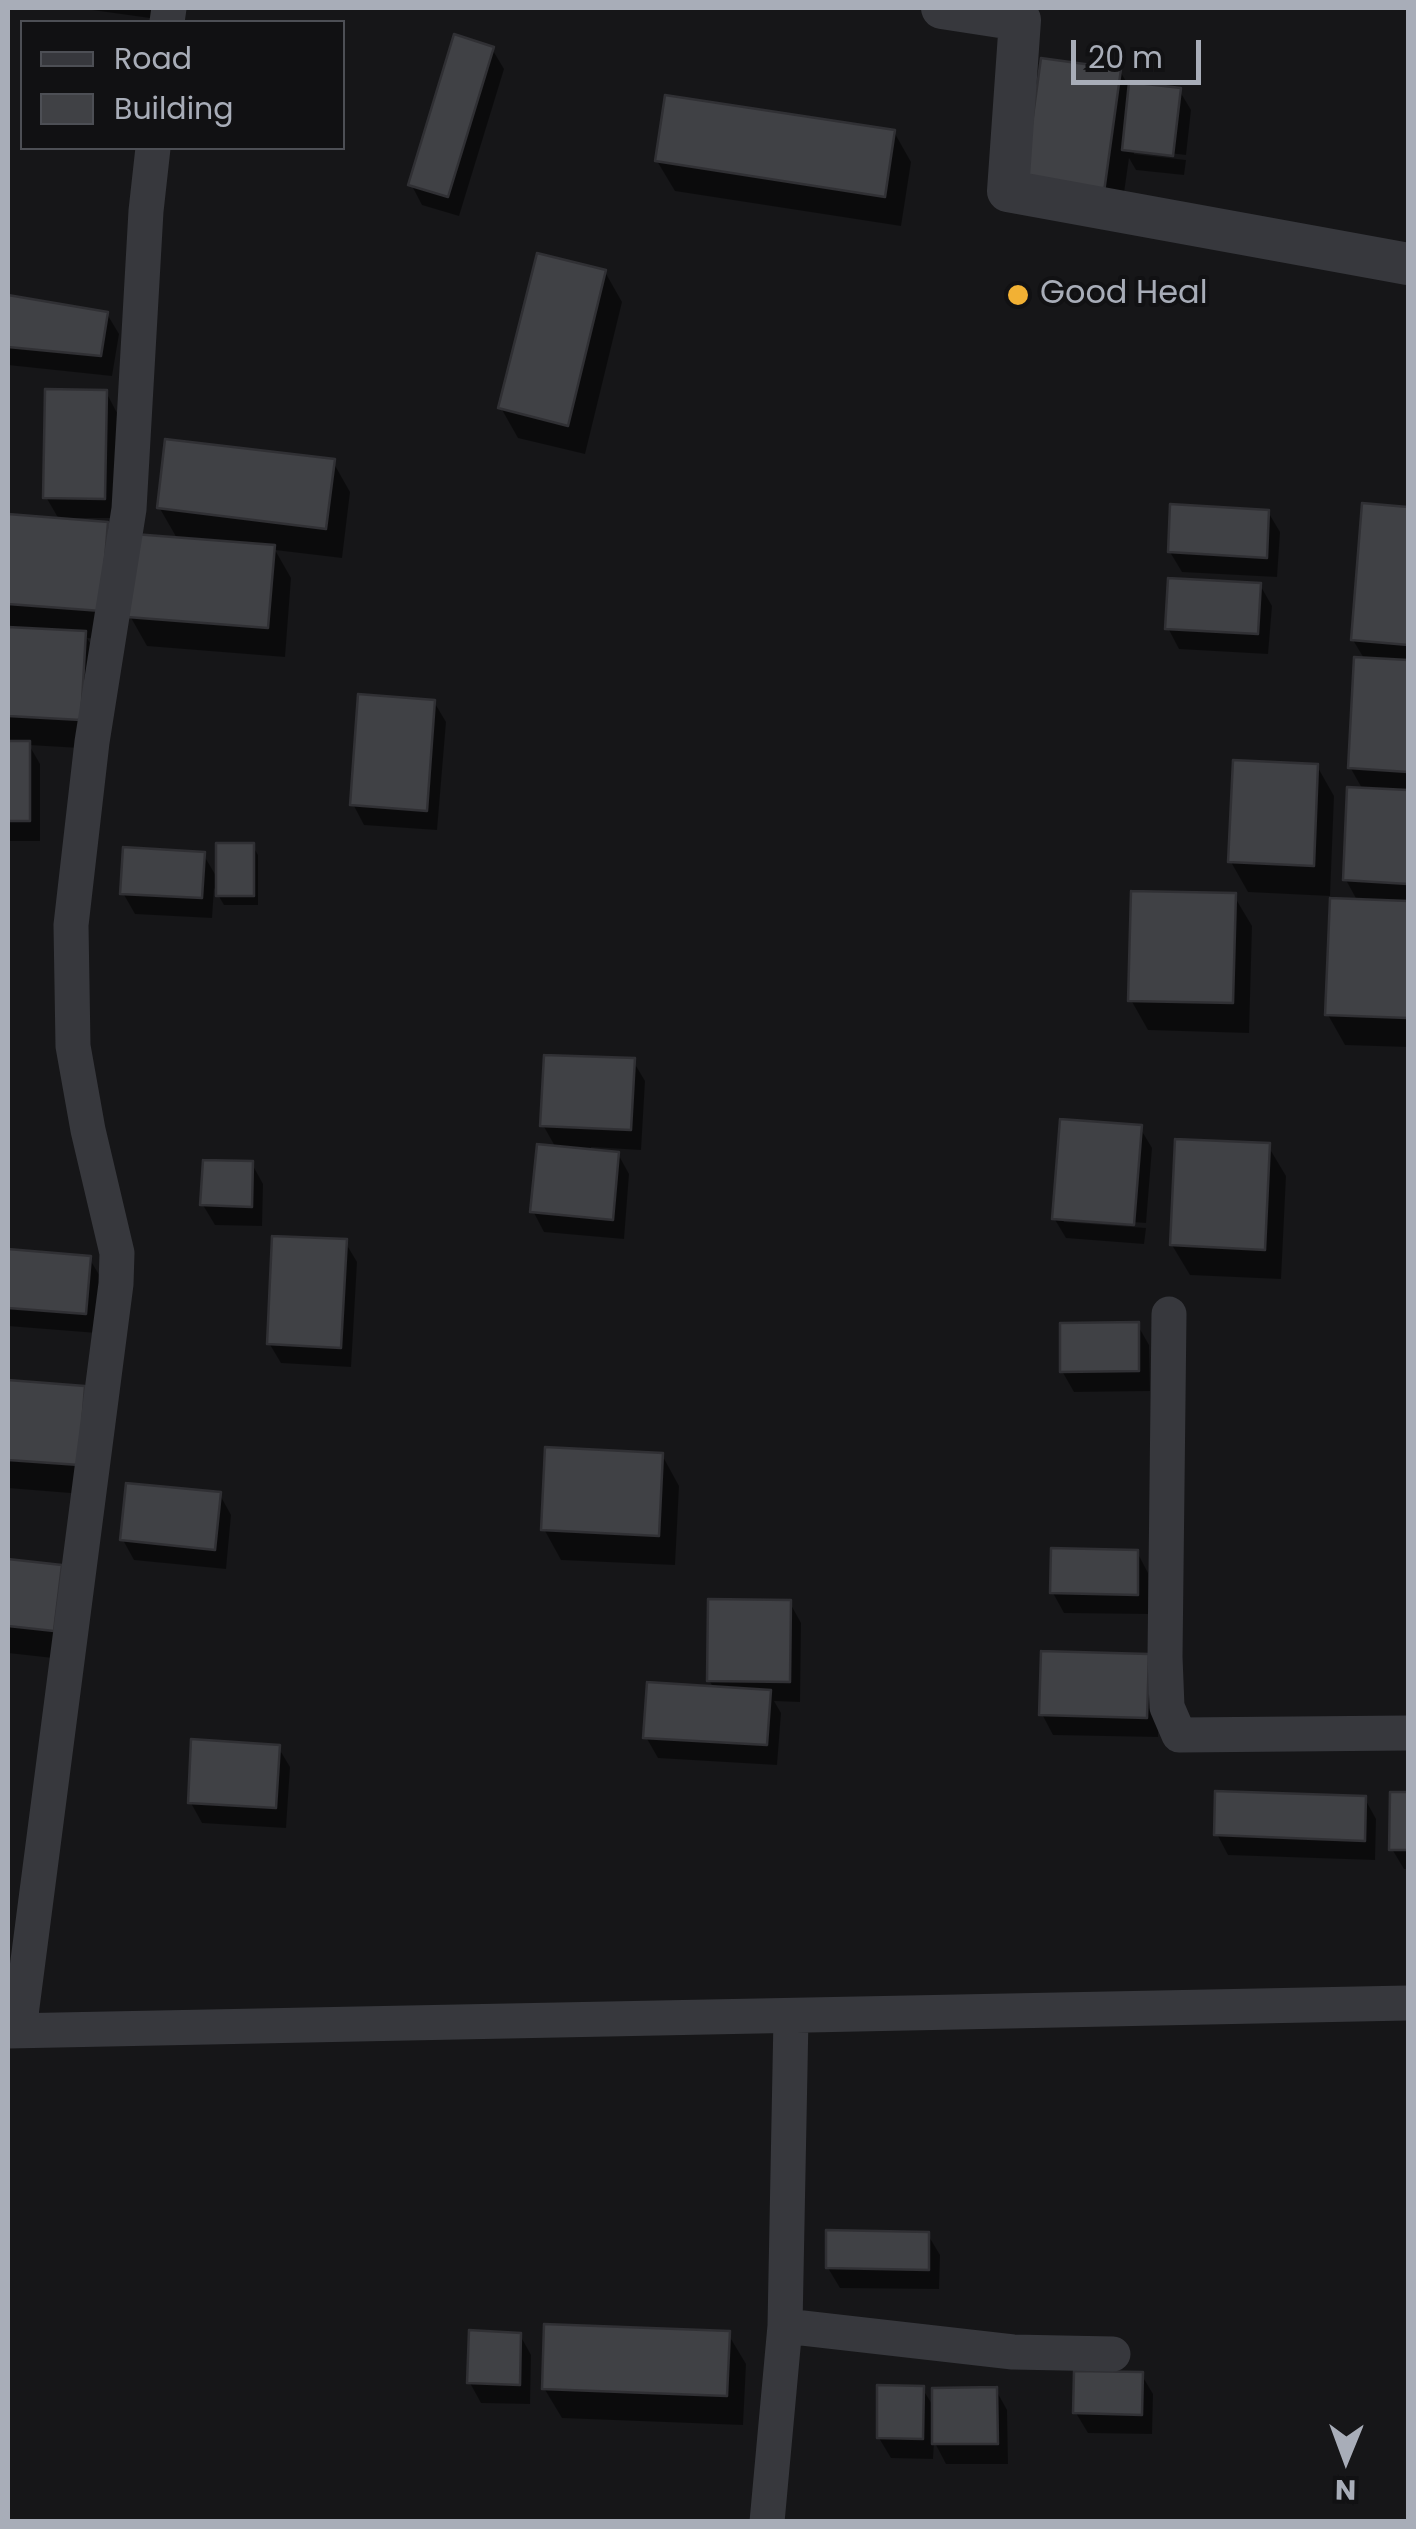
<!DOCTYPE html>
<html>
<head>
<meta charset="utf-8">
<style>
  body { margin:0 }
  #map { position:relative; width:1416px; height:2529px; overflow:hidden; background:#161618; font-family:Poppins,sans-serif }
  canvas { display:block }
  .frame { position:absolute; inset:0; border:10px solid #a8adb8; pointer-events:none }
  .legend { position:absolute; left:20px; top:20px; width:325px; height:130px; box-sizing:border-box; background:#111113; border:2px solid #4d4f55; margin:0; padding:12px 18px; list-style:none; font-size:30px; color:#a8adb8 }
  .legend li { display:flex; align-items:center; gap:20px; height:50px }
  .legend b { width:50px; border:2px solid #4d4f55 }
  .north { position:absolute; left:1296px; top:2409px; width:100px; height:100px; -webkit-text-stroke:8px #111113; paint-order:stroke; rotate:181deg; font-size:28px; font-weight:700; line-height:40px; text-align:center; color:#a8adb8 }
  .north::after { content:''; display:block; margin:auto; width:35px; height:45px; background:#a8adb8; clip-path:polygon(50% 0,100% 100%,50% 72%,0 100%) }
  .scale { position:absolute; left:1071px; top:40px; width:130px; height:45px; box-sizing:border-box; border:5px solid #a8adb8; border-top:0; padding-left:12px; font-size:30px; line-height:35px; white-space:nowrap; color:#a8adb8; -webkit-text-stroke:8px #111113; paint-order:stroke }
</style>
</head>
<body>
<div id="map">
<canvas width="1416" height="2529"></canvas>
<div class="frame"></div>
<ul class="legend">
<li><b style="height:12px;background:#37383d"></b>Road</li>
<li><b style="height:28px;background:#404145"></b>Building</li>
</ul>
<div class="north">N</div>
<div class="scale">20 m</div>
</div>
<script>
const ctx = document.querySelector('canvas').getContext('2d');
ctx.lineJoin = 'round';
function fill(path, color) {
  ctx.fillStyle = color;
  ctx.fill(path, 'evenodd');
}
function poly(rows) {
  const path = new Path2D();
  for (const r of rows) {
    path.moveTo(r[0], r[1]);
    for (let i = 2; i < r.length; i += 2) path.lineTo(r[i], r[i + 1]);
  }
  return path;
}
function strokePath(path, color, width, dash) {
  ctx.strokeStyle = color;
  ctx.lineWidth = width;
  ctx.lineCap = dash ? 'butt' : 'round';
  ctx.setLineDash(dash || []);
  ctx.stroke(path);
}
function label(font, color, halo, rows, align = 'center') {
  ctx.font = font + ' Poppins,sans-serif';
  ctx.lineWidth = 8;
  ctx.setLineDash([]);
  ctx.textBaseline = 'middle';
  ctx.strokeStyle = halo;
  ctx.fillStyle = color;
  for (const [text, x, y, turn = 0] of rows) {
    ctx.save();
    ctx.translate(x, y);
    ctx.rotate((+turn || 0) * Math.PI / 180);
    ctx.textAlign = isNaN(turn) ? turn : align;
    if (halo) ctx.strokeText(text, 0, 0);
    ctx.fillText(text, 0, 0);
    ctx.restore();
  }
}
fill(poly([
  [78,8,159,8,157,19],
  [492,49,504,69,459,216,422,205,411,184],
  [1120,71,1131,90,1179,90,1191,110,1186,155,1134,149,1134,154,1186,160,1184,175,1136,170,1129,158,1120,221,1044,211],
  [894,132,911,162,901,226,675,191,657,161],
  [605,272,622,302,585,454,518,438,501,408],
  [8,297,107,314,119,334,112,376,8,365],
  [106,392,117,413,115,518,72,518,72,522,107,524,124,555,117,641,87,638,102,664,97,749,29,745,40,764,40,841,9,841,8,517,60,521,46,497],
  [333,462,350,492,342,558,275,550,291,578,285,657,147,646,130,616,178,540,159,507],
  [1364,506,1408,510,1408,1047,1345,1045,1328,1015,1358,902,1346,880,1363,790,1350,767,1365,660,1353,640],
  [1268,512,1280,532,1277,577,1182,572,1170,552],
  [1260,585,1272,606,1268,654,1179,649,1168,628],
  [434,702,446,722,437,830,364,825,353,804],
  [1317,766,1334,796,1330,896,1248,892,1231,862],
  [252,845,258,855,258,905,224,905,214,888,212,918,135,914,123,893,203,854,219,881],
  [1234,896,1252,926,1249,1033,1148,1030,1131,1000],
  [633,1061,645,1081,641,1150,591,1147,591,1151,618,1154,629,1174,624,1239,544,1232,533,1211,556,1148,543,1125],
  [1140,1128,1152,1148,1146,1223,1064,1217,1064,1222,1146,1228,1144,1244,1066,1238,1054,1218],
  [1268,1146,1286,1176,1281,1279,1190,1275,1172,1245],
  [252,1164,263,1184,262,1226,215,1225,203,1205],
  [345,1242,357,1262,351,1367,281,1363,269,1343],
  [8,1252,89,1258,101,1278,97,1333,8,1326],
  [1137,1324,1149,1345,1150,1391,1074,1392,1062,1371],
  [8,1383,84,1389,95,1495,8,1488],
  [662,1455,679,1486,675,1565,561,1560,544,1529],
  [220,1495,231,1515,226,1569,134,1560,123,1540],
  [1137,1552,1148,1573,1148,1614,1064,1613,1053,1593],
  [8,1562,60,1568,71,1660,8,1653],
  [790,1603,801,1623,800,1702,774,1701,781,1713,777,1765,658,1758,646,1737,714,1689,709,1680],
  [1043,1654,1159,1677,1158,1737,1053,1735,1042,1714],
  [278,1747,290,1767,286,1828,202,1823,191,1803],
  [1393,1794,1408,1794,1408,1869,1404,1869,1392,1849],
  [1365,1799,1376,1819,1375,1860,1228,1855,1217,1834],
  [928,2235,940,2255,939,2289,840,2288,828,2268],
  [728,2334,746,2364,743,2425,562,2418,544,2388],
  [520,2335,531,2355,530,2404,481,2403,470,2383],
  [1141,2374,1153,2394,1152,2434,1088,2433,1076,2413],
  [922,2388,935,2409,996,2390,1007,2410,1008,2464,946,2464,934,2441,933,2459,891,2458,879,2438]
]), '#0007');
const building = poly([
  [454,34,494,47,448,197,408,185,454,34],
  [1041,58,1121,69,1104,192,1024,181,1041,58],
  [1129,82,1181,88,1173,156,1122,150,1129,82],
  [665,95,895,130,885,197,655,161,665,95],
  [537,253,606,270,568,426,498,408,537,253],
  [8,295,108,312,101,356,8,347,8,295],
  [45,389,107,390,105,499,43,498,45,389],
  [165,439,335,459,326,529,157,508,165,439],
  [1362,503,1408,507,1408,645,1351,640,1362,503],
  [1170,504,1269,510,1267,558,1168,552,1170,504],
  [8,514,108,522,101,611,8,604,8,514],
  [134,534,275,545,268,628,127,617,134,534],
  [1168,578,1261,583,1258,634,1165,629,1168,578],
  [8,627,86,631,81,720,8,716,8,627],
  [1354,657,1408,660,1408,772,1348,768,1354,657],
  [358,694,435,700,427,811,350,805,358,694],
  [8,741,30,741,30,821,8,821,8,741],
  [1233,760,1318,764,1314,866,1228,862,1233,760],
  [1347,787,1408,790,1408,884,1343,880,1347,787],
  [216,843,254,843,254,896,216,896,216,843],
  [123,847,205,852,202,898,120,894,123,847],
  [1131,891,1236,893,1233,1003,1128,1001,1131,891],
  [1330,898,1408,901,1408,1018,1325,1015,1330,898],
  [544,1055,635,1058,631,1130,540,1126,544,1055],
  [1060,1119,1142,1125,1134,1225,1052,1219,1060,1119],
  [1175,1139,1270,1143,1265,1250,1170,1245,1175,1139],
  [537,1144,619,1152,613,1220,530,1212,537,1144],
  [203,1160,253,1161,252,1207,200,1205,203,1160],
  [272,1236,347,1239,341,1348,267,1344,272,1236],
  [8,1249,91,1256,86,1314,8,1308,8,1249],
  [1139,1322,1139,1371,1060,1372,1060,1323,1139,1322],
  [8,1380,85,1386,79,1465,8,1460,8,1380],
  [545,1447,663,1453,659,1536,541,1530,545,1447],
  [126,1483,221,1492,215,1550,120,1540,126,1483],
  [1051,1548,1138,1550,1138,1595,1050,1593,1051,1548],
  [8,1559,62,1565,54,1631,8,1626,8,1559],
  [708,1599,791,1600,790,1682,707,1681,708,1599],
  [1041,1651,1149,1654,1147,1718,1039,1715,1041,1651],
  [647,1682,771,1690,767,1745,643,1738,647,1682],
  [191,1739,280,1745,276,1808,188,1803,191,1739],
  [1215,1791,1366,1796,1365,1841,1214,1835,1215,1791],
  [1390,1792,1408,1792,1408,1850,1389,1850,1390,1792],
  [826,2230,929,2232,929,2270,826,2268,826,2230],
  [544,2324,730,2331,727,2396,542,2389,544,2324],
  [469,2330,521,2333,520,2385,467,2383,469,2330],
  [1074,2371,1143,2372,1142,2415,1073,2413,1074,2371],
  [877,2385,924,2386,923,2439,877,2438,877,2385],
  [997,2387,998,2444,932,2444,932,2388,997,2387]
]);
fill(building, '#404145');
strokePath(building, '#303034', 2.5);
strokePath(poly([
  [167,22,169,8],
  [1169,1314,1165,1657,1167,1707,1179,1735,1408,1733],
  [19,2030,116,1284,117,1253,88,1130,73,1046,71,925,92,742,129,509,146,211,153,148],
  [8,2031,1408,2003],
  [785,2326,1013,2352,1113,2354],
  [767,2522,785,2326,791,2017]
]), '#37383d', 35);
strokePath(poly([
  [942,8,1020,20,1008,191,1408,264]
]), '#37383d', 42);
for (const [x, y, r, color] of [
  [1018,295,12,"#f2b134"]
]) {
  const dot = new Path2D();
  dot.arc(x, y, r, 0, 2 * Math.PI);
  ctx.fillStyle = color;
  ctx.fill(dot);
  strokePath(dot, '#111113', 4);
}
label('32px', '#a8adb8', '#111113', [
  ["Good Heal",1040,295]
], 'left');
</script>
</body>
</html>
